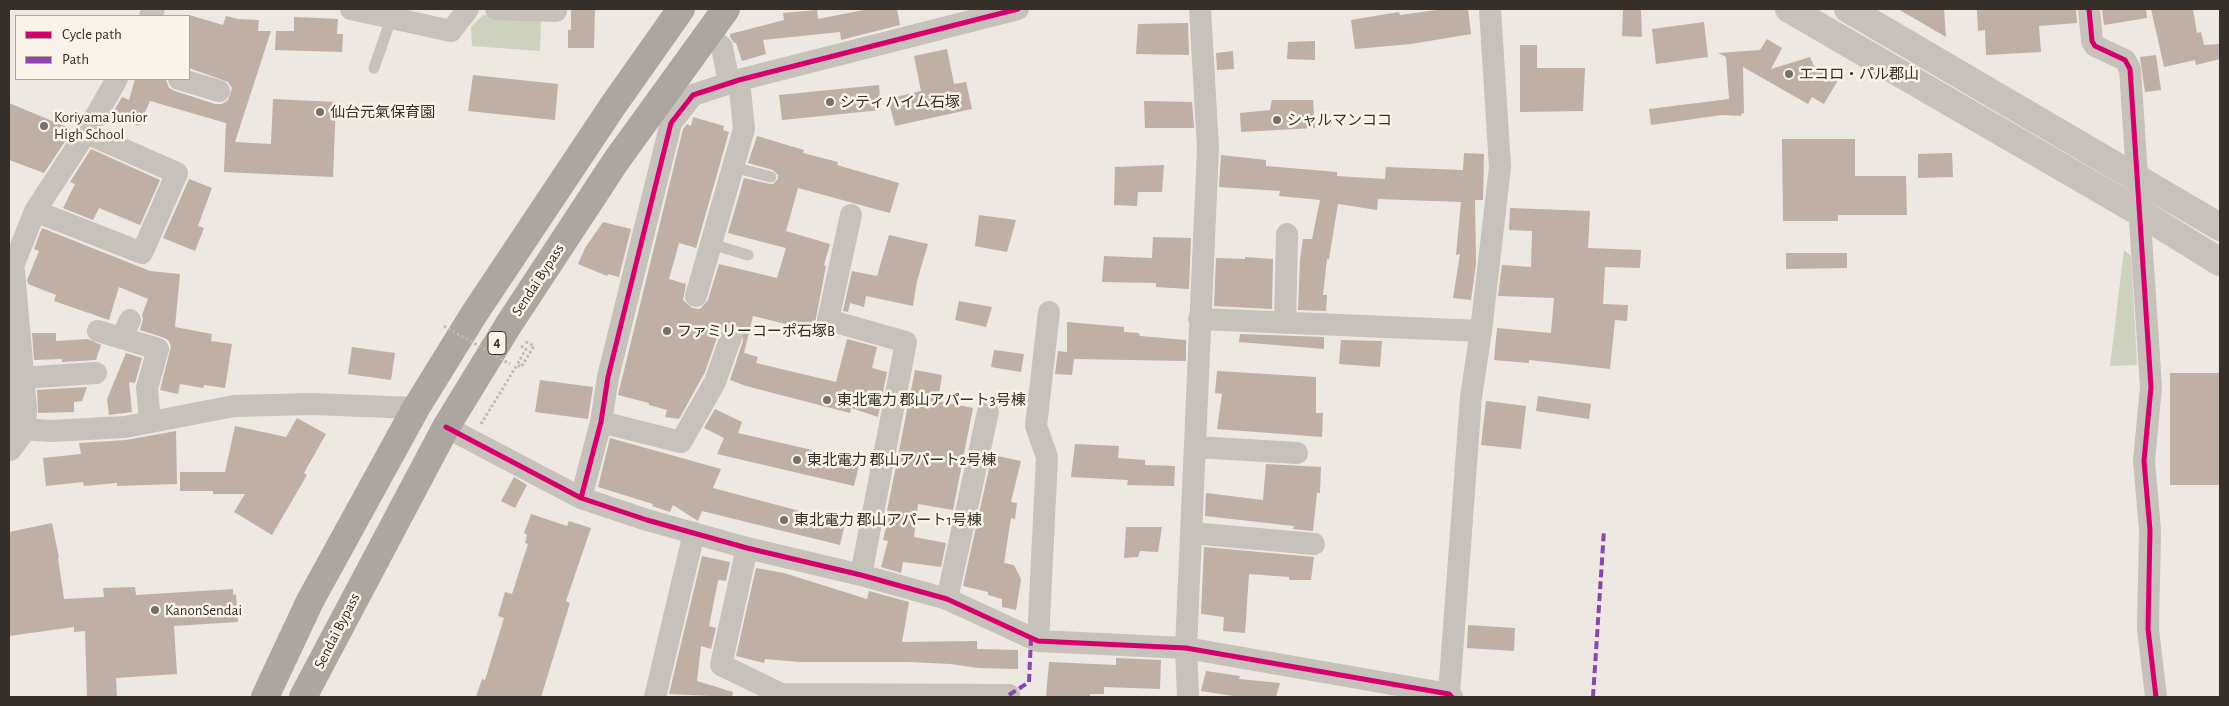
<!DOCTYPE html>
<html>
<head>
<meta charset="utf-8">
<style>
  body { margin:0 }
  #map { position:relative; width:2229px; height:706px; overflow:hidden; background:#ede8e2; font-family:"Alegreya Sans",sans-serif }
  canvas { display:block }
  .frame { position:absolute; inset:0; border:10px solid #362f29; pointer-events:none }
  .legend { position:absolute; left:15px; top:15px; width:175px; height:65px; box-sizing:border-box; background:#f9f3ea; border:1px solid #aba59d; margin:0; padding:6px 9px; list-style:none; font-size:15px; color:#362f29 }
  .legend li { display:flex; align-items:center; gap:10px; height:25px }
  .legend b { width:25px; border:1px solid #aba59d }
</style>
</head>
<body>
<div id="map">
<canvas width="2229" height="706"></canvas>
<div class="frame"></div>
<ul class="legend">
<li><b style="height:6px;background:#d6006c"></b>Cycle path</li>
<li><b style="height:6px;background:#8e44ad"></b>Path</li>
</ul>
</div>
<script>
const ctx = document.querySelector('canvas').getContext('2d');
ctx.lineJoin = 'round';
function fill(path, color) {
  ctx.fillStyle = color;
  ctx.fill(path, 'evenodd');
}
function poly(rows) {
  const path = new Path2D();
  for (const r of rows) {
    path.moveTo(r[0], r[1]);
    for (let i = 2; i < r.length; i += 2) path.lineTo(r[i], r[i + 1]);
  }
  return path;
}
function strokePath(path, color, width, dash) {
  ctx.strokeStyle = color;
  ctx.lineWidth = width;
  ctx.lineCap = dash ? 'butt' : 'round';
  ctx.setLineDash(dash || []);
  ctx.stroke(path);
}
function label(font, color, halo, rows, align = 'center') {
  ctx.font = font + ' "Alegreya Sans","Noto Sans JP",sans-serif';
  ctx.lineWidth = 5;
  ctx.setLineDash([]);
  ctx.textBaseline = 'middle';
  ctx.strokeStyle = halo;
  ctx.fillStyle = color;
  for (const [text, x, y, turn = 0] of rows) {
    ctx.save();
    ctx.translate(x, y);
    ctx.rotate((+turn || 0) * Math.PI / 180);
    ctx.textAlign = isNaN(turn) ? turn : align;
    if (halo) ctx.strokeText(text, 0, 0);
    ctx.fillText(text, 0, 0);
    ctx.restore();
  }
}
fill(poly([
  [483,15,541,17,540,51,472,46,471,27],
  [2124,250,2131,256,2137,365,2110,366]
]), '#cdd1bd');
fill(poly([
  [571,9,595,9,594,48,568,48,568,30,571,30],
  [869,9,897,9,900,25,841,40,840,32,763,40,766,54,742,61,736,43,734,43,730,37,730,34,784,20,783,13,817,10,818,19],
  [1444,9,1468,9,1471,34,1411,44,1355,49,1351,20,1399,12,1400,15],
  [1623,9,1641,9,1642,37,1622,36],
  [1898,9,1944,9,1946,37],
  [1977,9,2037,9,2037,10,2076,9,2077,23,2039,26,2041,52,1986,55,1985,30,1978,31],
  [2102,9,2146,9,2147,18,2104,25],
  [2151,9,2193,9,2197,33,2201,32,2204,45,2220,44,2220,59,2196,65,2195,60,2164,67],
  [189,15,223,25,226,16,238,19,259,20,258,31,271,31,235,142,271,144,273,99,336,102,333,177,224,172,226,123,150,101,139,126,112,114,122,97,129,100,135,79,166,80,169,88,175,91,215,104,222,104,228,100,232,88,228,82,189,68],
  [294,17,338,19,337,34,343,34,342,52,275,50,276,31,294,31],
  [1704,22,1708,57,1656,64,1652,29],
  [1188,23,1189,55,1136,54,1138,24],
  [1767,39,1782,48,1771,69,1810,57,1814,66,1838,80,1824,104,1812,97,1808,104,1743,67,1744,113,1741,114,1741,116,1722,115,1651,125,1649,109,1729,99,1726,57,1718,53,1760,50],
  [1315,41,1315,60,1287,59,1288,42],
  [1520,45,1537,45,1537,68,1585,68,1583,111,1520,112],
  [947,49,954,84,966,82,972,109,895,126,888,99,921,91,914,56],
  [1233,51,1234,69,1217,70,1216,53],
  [2156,55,2161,90,2145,92,2140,57],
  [473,75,558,84,555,120,468,111],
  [879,85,881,110,782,120,779,95],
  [1272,100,1313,100,1315,128,1241,132,1240,113,1270,110],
  [1144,101,1192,102,1194,128,1145,128],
  [9,103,69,128,67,133,70,134,44,173,9,160],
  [693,117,724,126,723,130,729,132,696,248,679,243,669,279,686,284,683,300,692,308,700,309,708,300,719,264,777,278,786,248,728,233,744,178,770,184,773,184,778,179,778,175,773,170,748,163,757,136,804,150,803,153,838,162,837,165,899,183,890,213,798,188,786,231,830,244,824,265,826,266,815,323,818,329,824,332,842,338,753,316,744,353,758,357,756,363,836,382,847,339,877,347,872,368,887,372,878,417,851,408,850,413,746,386,730,380,743,341,741,329,735,325,723,327,719,332,705,372,679,419,665,417,667,410,649,405,649,403,618,395,683,129,687,124,691,126],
  [1782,139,1855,139,1855,176,1906,176,1907,215,1838,215,1838,221,1783,221],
  [91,149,160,180,140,225,99,208,93,220,63,208,75,184,70,182],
  [1464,153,1484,154,1483,200,1475,200,1476,264,1471,300,1453,298,1460,254,1456,255,1461,202,1378,199,1377,210,1338,204,1329,259,1327,259,1323,295,1327,295,1326,311,1298,310,1300,260,1303,239,1312,239,1320,200,1279,196,1280,191,1219,187,1221,155,1266,160,1266,166,1337,172,1337,176,1385,179,1386,167,1463,170],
  [1952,153,1953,177,1918,178,1918,154],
  [1164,165,1162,192,1138,192,1137,206,1114,205,1115,167],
  [189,179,212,188,198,226,204,228,195,251,163,238],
  [1510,208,1590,211,1588,248,1641,250,1640,268,1605,267,1603,304,1628,305,1627,321,1615,320,1610,369,1529,360,1529,363,1494,360,1497,328,1551,333,1554,298,1498,296,1502,265,1531,267,1532,231,1509,230],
  [979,215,1016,220,1007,252,975,246],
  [603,222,631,229,619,277,608,274,607,276,578,264,585,248],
  [42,228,150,271,180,274,175,327,212,334,211,341,232,344,225,388,204,385,203,388,180,384,178,394,160,390,171,346,168,340,162,337,140,330,143,319,142,315,148,299,119,287,109,320,54,301,56,295,28,284,27,280,39,251,34,249],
  [889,235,928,244,917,281,913,306,866,296,864,307,850,303,848,312,843,311,852,271,877,276],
  [1153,237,1191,238,1189,289,1156,287,1156,283,1102,282,1104,256,1152,258],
  [1786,253,1847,253,1847,268,1786,269],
  [1245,257,1273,259,1272,309,1214,306,1216,258,1245,259],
  [959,301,992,307,986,327,955,320],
  [1067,322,1124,327,1124,332,1139,333,1140,336,1186,340,1186,361,1074,359,1072,375,1055,374,1058,351,1067,352],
  [32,333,56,333,56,341,88,339,101,345,96,360,62,362,62,359,34,360],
  [1240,334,1324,337,1324,349,1239,342],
  [1341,340,1382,341,1380,367,1339,364],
  [352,347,395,353,391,380,348,374],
  [994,350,1024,354,1021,372,991,367],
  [126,353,142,358,135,383,129,382,132,412,109,415,107,399],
  [915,370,942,375,938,401,973,408,953,510,918,504,914,537,946,543,941,567,903,562,901,573,881,567,888,541,883,540,890,511,887,511],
  [1217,371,1316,377,1316,413,1323,413,1322,437,1217,429,1222,394,1215,393],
  [2170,373,2220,373,2220,485,2170,485],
  [540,380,593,387,588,419,535,412],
  [87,387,82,401,74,402,74,412,38,413,37,390],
  [1538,396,1591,404,1589,419,1536,411],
  [1486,401,1526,406,1521,449,1481,445],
  [715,409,742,422,738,433,860,461,854,486,717,454,724,438,704,428],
  [297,418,326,434,304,473,307,475,272,535,234,512,245,494,213,494,213,491,180,491,180,472,225,472,235,426,286,437],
  [176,431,177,484,117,486,117,483,84,486,83,482,46,486,43,458,81,454,79,443,126,440],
  [610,438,721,469,713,488,845,523,840,545,702,511,698,521,673,505,670,512,652,506,653,504,598,487],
  [1075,444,1119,446,1118,458,1145,460,1145,465,1175,466,1174,486,1127,485,1128,480,1071,477],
  [992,455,1021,461,1011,502,1017,503,1015,519,1011,518,1004,563,1014,565,1021,579,1016,610,1002,607,1002,599,988,595,988,592,963,586],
  [1266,464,1321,467,1320,493,1317,493,1313,531,1293,529,1294,526,1205,516,1206,493,1263,500],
  [514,477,527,485,515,508,501,501],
  [531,514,567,526,569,521,591,528,566,601,570,603,541,697,476,697,482,679,485,680,504,618,498,616,505,592,512,594,528,544,525,543,527,535,524,533],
  [52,523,59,558,58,558,64,599,104,597,103,588,135,587,136,595,233,589,233,595,236,594,238,622,174,626,177,674,116,678,117,697,87,697,85,631,74,632,74,627,9,636,9,532],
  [1126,527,1162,527,1158,552,1140,551,1138,557,1124,558],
  [1204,547,1314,557,1311,580,1289,580,1289,577,1249,574,1245,633,1223,631,1224,617,1201,614],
  [702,556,730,562,726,581,720,580,718,581,709,626,716,628,711,649,701,646,697,681,733,692,732,697,669,694],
  [756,568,784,573,867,599,869,591,909,602,902,642,977,641,977,649,1018,650,1018,669,978,668,950,664,909,662,800,662,765,659,764,663,736,656],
  [1468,625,1515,628,1514,651,1467,648],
  [1116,658,1161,660,1160,689,1104,687,1104,694,1090,694,1090,697,1046,697,1049,662,1116,665],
  [1206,671,1240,676,1239,679,1280,683,1276,697,1240,697,1201,691]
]), '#bfafa5');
strokePath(poly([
  [521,346,526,349,517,365,521,367,534,346,524,341],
  [481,424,517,365]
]), '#beb9b4', 3, [2.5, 2.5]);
strokePath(poly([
  [374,68,391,19],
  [733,167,771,177],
  [711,244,748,255]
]), '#c6c1bb', 11);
strokePath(poly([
  [351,9,451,31,468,9],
  [496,9,556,11,556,9],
  [2089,9,2092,41,2095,46,2125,60,2130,69,2151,387,2144,461,2150,530,2148,629,2156,697],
  [150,16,154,9],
  [708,34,722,47,729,83],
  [179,79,219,91],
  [35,211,142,253,177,173,86,133],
  [851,215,828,320,906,342,861,575],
  [9,271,11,271,35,211,86,133,117,79],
  [696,296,744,129,739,80],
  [1199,319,1481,331],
  [1285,323,1287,234],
  [98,331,158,349,147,388,150,422],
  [122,338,130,320],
  [21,378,96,373],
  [601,422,681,442,715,382,731,337],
  [446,427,581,498,647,520,747,548,861,575,947,599,1038,641,1186,648,1449,694,1452,697],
  [22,429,51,431,125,427,234,406,312,404,416,408],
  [1196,447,1297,453],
  [581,498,601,422,608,377,671,123,693,95,739,80,1018,9],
  [1192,533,1314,544],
  [747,548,721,665,781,694,1009,695,1009,697],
  [947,599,988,412],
  [1038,641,1047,457,1036,426,1049,312],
  [1449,694,1471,397,1481,331,1500,167,1490,9],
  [655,697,694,533],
  [1188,697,1186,648,1208,148,1200,9]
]), '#c6c1bb', 22);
strokePath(poly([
  [1789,9,2139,212,2220,262],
  [1848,9,2220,227],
  [9,447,22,429,23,409,11,271]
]), '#c6c1bb', 28);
strokePath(poly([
  [265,697,310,601,416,408,474,314,612,107,681,9],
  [303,697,446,427,509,324,616,161,726,9]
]), '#aca6a0', 28);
strokePath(poly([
  [444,326,510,364]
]), '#beb9b4', 3, [2.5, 2.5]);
strokePath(poly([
  [1009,695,1029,682,1031,638],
  [1593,697,1604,530]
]), '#8e44ad', 4, [8, 4]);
strokePath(poly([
  [2089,9,2092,41,2095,46,2125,60,2130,69,2151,387,2144,461,2150,530,2148,629,2156,697],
  [446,427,581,498,647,520,747,548,861,575,947,599,1038,641,1186,648,1449,694,1452,697],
  [581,498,601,422,608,377,671,123,693,95,739,80,1018,9]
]), '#d6006c', 5);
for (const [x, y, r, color] of [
  [1789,74,5,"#76706a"],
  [830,102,5,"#76706a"],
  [320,112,5,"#76706a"],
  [1277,120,5,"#76706a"],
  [44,126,5,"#76706a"],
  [667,331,5,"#76706a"],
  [827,400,5,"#76706a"],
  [797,460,5,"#76706a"],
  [784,520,5,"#76706a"],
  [155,610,5,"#76706a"]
]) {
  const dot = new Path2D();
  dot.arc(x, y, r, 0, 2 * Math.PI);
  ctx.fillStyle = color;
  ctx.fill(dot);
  strokePath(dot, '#f9f3ea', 2);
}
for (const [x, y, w] of [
  [497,343,18]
]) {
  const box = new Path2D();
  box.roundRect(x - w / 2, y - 11.5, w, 23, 4);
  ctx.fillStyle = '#f9f3ea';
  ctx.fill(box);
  strokePath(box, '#362f29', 1);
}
label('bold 14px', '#362f29', null, [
  ["4",497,343]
]);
label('15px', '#362f29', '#f9f3ea', [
  ["エコロ・パル郡山",1799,74],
  ["シティハイム石塚",840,102],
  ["仙台元氣保育園",330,112],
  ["Koriyama Junior",54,117],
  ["High School",54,134],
  ["シャルマンココ",1287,120],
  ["ファミリーコーポ石塚B",677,331],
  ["東北電力 郡山アパート3号棟",837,400],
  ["東北電力 郡山アパート2号棟",807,460],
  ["東北電力 郡山アパート1号棟",794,520],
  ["KanonSendai",165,610]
], 'left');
label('15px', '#362f29', '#f9f3ea', [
  ["Sendai Bypass",538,280,-57],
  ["Sendai Bypass",337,631,-63]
]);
</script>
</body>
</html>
